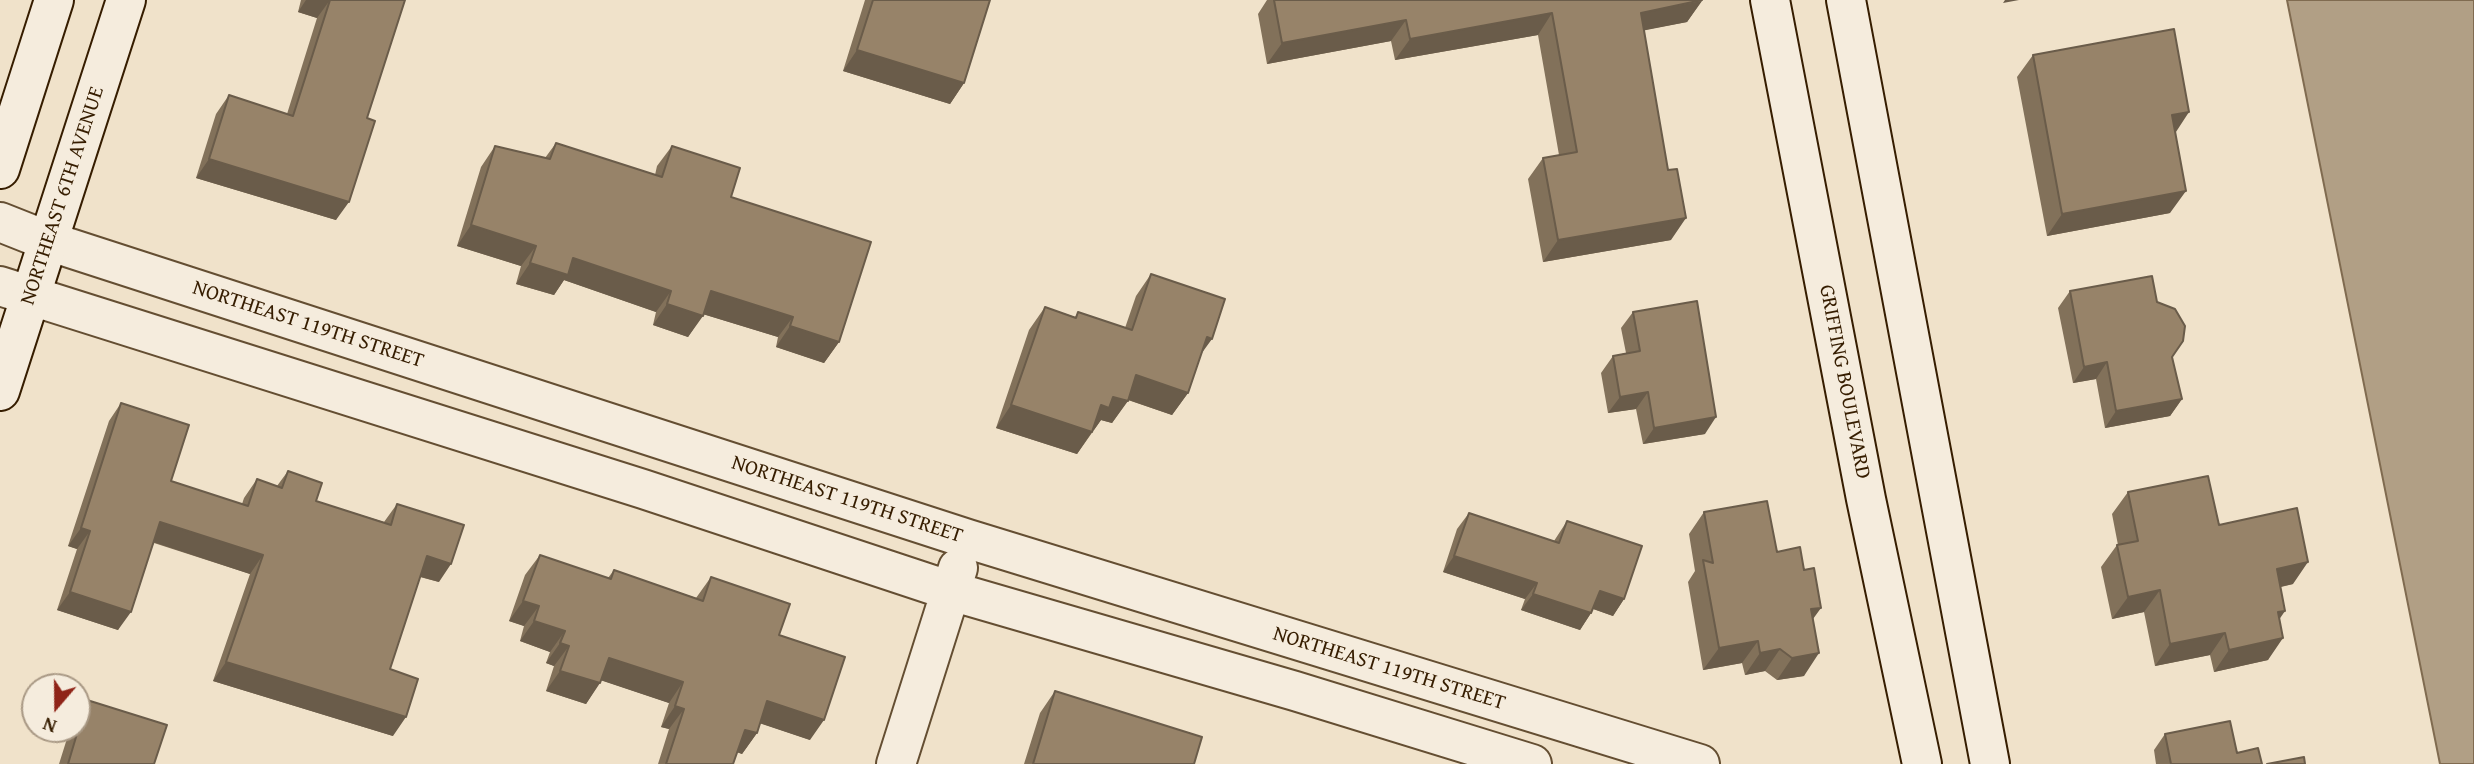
<!DOCTYPE html>
<html>
<head>
<meta charset="utf-8">
<style>
  body { margin:0 }
  #map { position:relative; width:2474px; height:764px; overflow:hidden; background:#f0e2ca; font-family:"Gentium Book Plus",serif }
  canvas { display:block }
  .north { position:absolute; left:21px; top:673px; width:70px; height:70px; box-sizing:border-box; background:#f5ecdd; border:2px solid #a99985; border-radius:50%; rotate:200deg; font-size:19px; font-weight:700; line-height:28px; text-align:center; color:#361d00 }
  .north::after { content:''; display:block; margin:auto; width:24px; height:32px; background:#8f2418; clip-path:polygon(50% 0,100% 100%,50% 72%,0 100%) }
</style>
</head>
<body>
<div id="map">
<canvas width="2474" height="764"></canvas>
<div class="north">N</div>
</div>
<script>
const ctx = document.querySelector('canvas').getContext('2d');
ctx.lineJoin = 'round';
function fill(path, color) {
  ctx.fillStyle = color;
  ctx.fill(path, 'evenodd');
}
function poly(rows) {
  const path = new Path2D();
  for (const r of rows) {
    path.moveTo(r[0], r[1]);
    for (let i = 2; i < r.length; i += 2) path.lineTo(r[i], r[i + 1]);
  }
  return path;
}
function strokePath(path, color, width, dash) {
  ctx.strokeStyle = color;
  ctx.lineWidth = width;
  ctx.lineCap = dash ? 'butt' : 'round';
  ctx.setLineDash(dash || []);
  ctx.stroke(path);
}
function label(font, color, halo, rows, align = 'center') {
  ctx.font = font + ' "Gentium Book Plus",serif';
  ctx.lineWidth = 5;
  ctx.setLineDash([]);
  ctx.textBaseline = 'middle';
  ctx.strokeStyle = halo;
  ctx.fillStyle = color;
  for (const [text, x, y, turn = 0] of rows) {
    ctx.save();
    ctx.translate(x, y);
    ctx.rotate((+turn || 0) * Math.PI / 180);
    ctx.textAlign = isNaN(turn) ? turn : align;
    if (halo) ctx.strokeText(text, 0, 0);
    ctx.fillText(text, 0, 0);
    ctx.restore();
  }
}
const water = poly([
  [2287,0,2474,0,2474,764,2440,764,2287,0]
]);
fill(water, '#b19f85');
strokePath(water, '#806b50', 2);
const street = poly([
  [0,222,48,241,968,539,1700,764],
  [0,286,643,489,951,591,1295,691,1532,764],
  [896,764,958,568]
]);
const secondary = poly([
  [1770,0,1866,499,1922,764],
  [1846,0,1990,764],
  [0,169,54,0],
  [0,391,126,0]
]);
strokePath(street, '#644e32', 42);
strokePath(secondary, '#361d00', 42);
strokePath(street, '#f5ecdd', 38);
strokePath(secondary, '#f5ecdd', 38);
fill(poly([
  [301,0,405,0,367,118,336,220,196,178,216,114,229,95,287,114,317,18,298,12],
  [865,0,990,0,964,83,950,104,843,71],
  [1267,0,1702,0,1687,22,1644,30,1671,240,1543,262,1528,179,1543,158,1559,155,1538,35,1395,60,1391,41,1267,64,1258,14],
  [2033,55,2175,132,2170,213,2047,236,2017,77],
  [556,143,655,175,657,166,672,146,731,197,839,342,824,363,776,347,778,337,703,314,688,337,653,325,656,312,564,280,554,295,516,284,521,266,457,246,481,167,495,146,545,158],
  [1151,274,1200,355,1188,393,1172,415,1128,400,1112,423,1101,420,1077,454,996,428,1029,330,1045,307,1075,317,1078,312,1125,328,1136,296],
  [2070,291,2157,302,2172,357,2182,399,2170,416,2105,428,2096,379,2073,383,2058,308],
  [1633,312,1705,434,1643,444,1636,409,1608,413,1601,373,1613,356,1626,353,1621,328],
  [121,403,171,481,242,504,244,498,257,479,277,486,288,471,316,501,384,522,397,504,439,582,420,577,390,669,393,736,213,681,250,574,154,543,118,630,57,610,77,549,68,546,109,421],
  [2128,492,2219,525,2293,584,2281,587,2279,619,2268,660,2214,672,2210,655,2155,666,2144,612,2112,619,2101,567,2117,545,2118,545,2112,514],
  [1704,512,1777,552,1804,570,1813,619,1804,676,1777,680,1765,671,1745,675,1742,663,1703,670,1688,582,1695,571,1689,534],
  [1469,513,1554,541,1567,521,1624,599,1613,616,1593,609,1591,613,1580,630,1521,610,1525,599,1443,572,1457,529],
  [540,555,608,578,614,570,696,598,711,577,779,635,810,740,760,723,757,733,742,754,737,752,733,764,658,764,669,729,661,727,669,703,601,680,586,704,546,691,554,666,546,663,550,652,520,641,524,626,509,621,525,575],
  [1055,691,1194,764,1024,764,1040,713],
  [87,700,154,764,59,764,70,729,77,729,77,715],
  [2165,734,2237,753,2262,764,2156,764,2154,750]
]), '#82715a');
fill(poly([
  [306,0,330,0,317,18,298,12],
  [2005,0,2019,0,2003,3],
  [1702,1,1687,22,1626,34,1641,13],
  [1552,13,1538,35,1395,60,1410,39],
  [1406,20,1391,41,1267,64,1282,43],
  [857,50,964,83,950,104,843,71],
  [2189,112,2174,135,2172,115],
  [209,159,349,202,336,220,196,178],
  [2186,191,2170,213,2047,236,2062,214],
  [1686,218,1671,240,1543,262,1558,240],
  [471,225,536,246,521,266,457,246],
  [573,258,671,291,656,312,564,280,554,295,516,284,530,263],
  [711,291,793,317,778,337,696,312],
  [667,304,703,316,688,337,653,325],
  [790,326,839,342,824,363,776,347],
  [1207,337,1212,339,1196,361],
  [2107,362,2096,379,2073,383,2084,367],
  [1136,375,1188,393,1172,415,1120,397],
  [1648,392,1636,409,1608,413,1620,397],
  [1113,397,1128,401,1112,423,1101,420,1094,430,1086,427,1101,405],
  [2182,399,2170,416,2105,428,2116,411],
  [1011,405,1092,432,1077,454,996,428],
  [1716,417,1705,434,1643,444,1654,428],
  [160,522,263,555,250,574,147,540],
  [81,528,90,531,77,549,68,546],
  [427,556,451,564,439,582,414,575],
  [1454,556,1537,583,1525,599,1443,572],
  [2308,562,2293,584,2261,591,2277,569],
  [2160,590,2144,612,2112,619,2128,597],
  [1600,591,1624,599,1613,616,1588,607],
  [70,592,131,612,118,630,57,610],
  [1533,594,1591,613,1580,630,1521,610],
  [523,601,539,606,524,626,509,621],
  [1821,608,1805,630,1811,609],
  [2285,611,2270,633,2278,612],
  [534,621,565,631,550,652,520,641],
  [2225,633,2210,655,2155,666,2170,644],
  [2283,638,2268,660,2214,672,2229,650],
  [1758,641,1742,663,1703,670,1719,648],
  [560,643,569,646,554,666,546,663],
  [1780,649,1765,671,1745,675,1760,653],
  [1819,653,1804,676,1777,680,1792,658],
  [609,658,683,682,669,703,594,678],
  [226,662,406,717,393,736,213,681],
  [560,671,600,683,586,704,546,691],
  [767,701,824,720,810,740,753,721],
  [675,706,684,709,669,729,661,727],
  [745,730,757,733,742,754,731,750]
]), '#6a5c4a');
const building = poly([
  [330,0,405,0,367,118,375,121,349,202,209,159,229,95,293,116,330,0],
  [873,0,990,0,964,83,857,50,873,0],
  [1274,0,1702,0,1641,13,1668,170,1677,169,1686,218,1558,240,1543,158,1577,152,1552,13,1410,39,1406,20,1282,43,1274,0],
  [2174,29,2189,112,2172,115,2186,191,2062,214,2033,55,2174,29],
  [556,143,662,177,672,146,740,168,731,197,871,242,839,342,790,326,793,317,711,291,703,316,667,304,671,291,573,258,568,275,530,263,536,246,471,225,495,146,550,159,556,143],
  [1151,274,1225,299,1212,339,1207,337,1188,393,1136,375,1128,401,1113,397,1109,408,1101,405,1092,432,1011,405,1045,307,1076,318,1078,312,1132,330,1151,274],
  [2152,276,2157,302,2175,309,2185,326,2183,341,2172,357,2182,399,2116,411,2107,362,2084,367,2070,291,2152,276],
  [1697,301,1716,417,1654,428,1648,392,1620,397,1613,356,1640,351,1633,312,1697,301],
  [121,403,189,425,171,481,248,506,257,479,282,488,288,471,322,483,316,501,391,525,397,504,464,525,451,564,427,556,390,669,418,679,406,717,226,662,263,555,160,522,131,612,70,592,90,531,81,528,121,403],
  [2208,476,2219,525,2297,508,2308,562,2277,569,2285,611,2278,612,2283,638,2229,650,2225,633,2170,644,2160,590,2128,597,2117,545,2138,541,2128,492,2208,476],
  [1767,501,1777,552,1800,547,1804,570,1814,568,1821,608,1811,609,1819,653,1792,658,1780,649,1760,653,1758,641,1719,648,1703,560,1713,563,1704,512,1767,501],
  [1469,513,1559,543,1567,521,1642,546,1624,599,1600,591,1591,613,1533,594,1537,583,1454,556,1469,513],
  [540,555,611,579,614,570,703,601,711,577,790,604,779,635,845,657,824,720,767,701,757,733,745,730,733,764,666,764,684,709,675,706,683,682,609,658,600,683,560,671,569,646,560,643,565,631,534,621,539,606,523,601,540,555],
  [1055,691,1202,737,1194,764,1033,764,1055,691],
  [87,700,167,725,154,764,68,764,87,700],
  [2230,721,2237,753,2258,748,2262,764,2171,764,2165,734,2230,721],
  [2304,757,2305,764,2267,764,2304,757]
]);
fill(building, '#978369');
strokePath(building, '#6a5c4a', 2);
label('21px', '#361d00', '#f5ecdd', [
  ["NORTHEAST 6TH AVENUE",63,196,-72],
  ["NORTHEAST 119TH STREET",308,325,18],
  ["GRIFFING BOULEVARD",1844,382,79],
  ["NORTHEAST 119TH STREET",847,500,18],
  ["NORTHEAST 119TH STREET",1389,669,17]
]);
</script>
</body>
</html>
